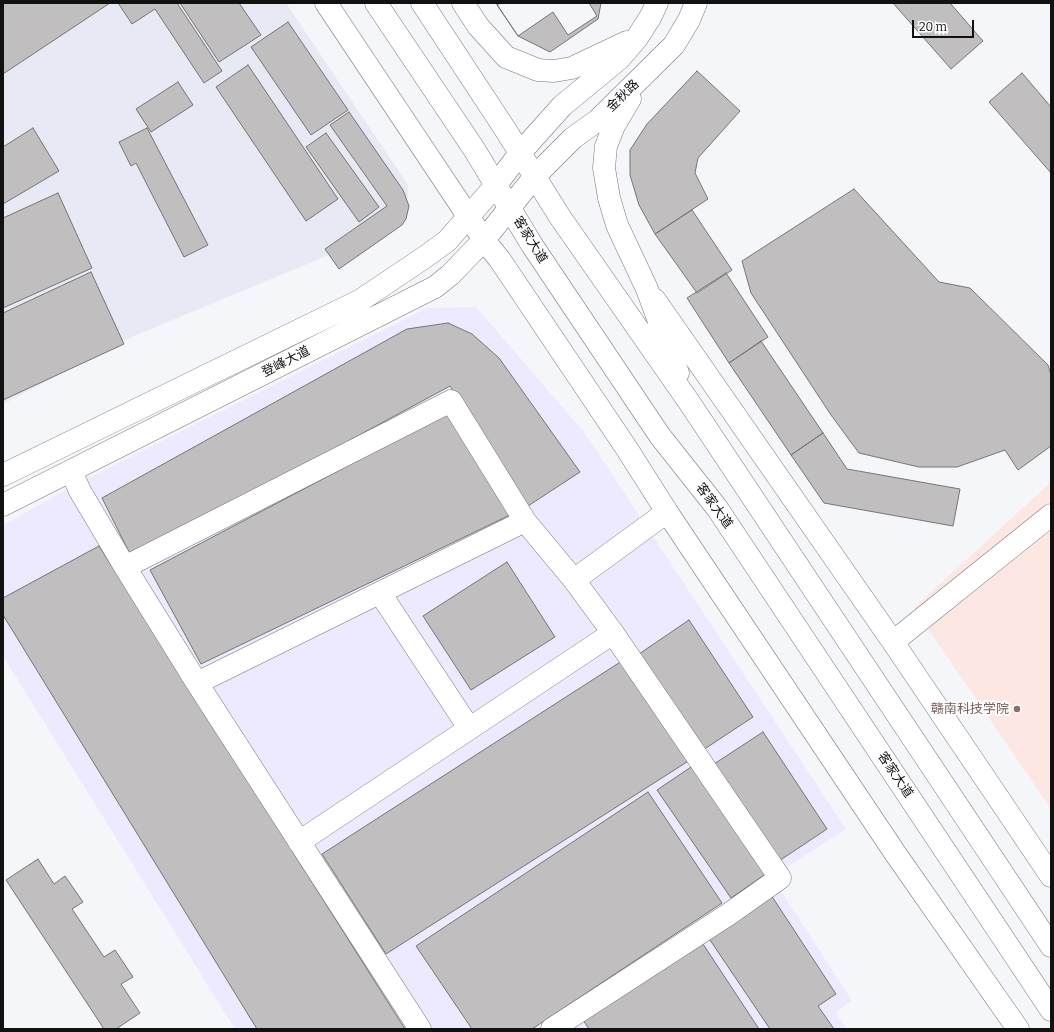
<!DOCTYPE html>
<html>
<head>
<meta charset="utf-8">
<style>
  body { margin:0 }
  #map { position:relative; width:1054px; height:1032px; overflow:hidden; background:#f5f6f9; font-family:Bitter,serif }
  canvas { display:block }
  .frame { position:absolute; inset:0; border:4px solid #101111; pointer-events:none }
  .scale { position:absolute; left:912px; top:20px; width:62px; height:18px; box-sizing:border-box; border:2px solid #101111; border-top:0; padding-left:5px; font-size:12px; line-height:14px; white-space:nowrap; color:#101111; -webkit-text-stroke:3px #fff; paint-order:stroke }
</style>
</head>
<body>
<div id="map">
<canvas width="1054" height="1032"></canvas>
<div class="frame"></div>
<div class="scale">20 m</div>
</div>
<script>
const ctx = document.querySelector('canvas').getContext('2d');
ctx.lineJoin = 'round';
function fill(path, color) {
  ctx.fillStyle = color;
  ctx.fill(path, 'evenodd');
}
function poly(rows) {
  const path = new Path2D();
  for (const r of rows) {
    path.moveTo(r[0], r[1]);
    for (let i = 2; i < r.length; i += 2) path.lineTo(r[i], r[i + 1]);
  }
  return path;
}
function strokePath(path, color, width, dash) {
  ctx.strokeStyle = color;
  ctx.lineWidth = width;
  ctx.lineCap = dash ? 'butt' : 'round';
  ctx.setLineDash(dash || []);
  ctx.stroke(path);
}
function label(font, color, halo, rows, align = 'center') {
  ctx.font = font + ' Bitter,"Noto Sans SC",serif';
  ctx.lineWidth = 4;
  ctx.setLineDash([]);
  ctx.textBaseline = 'middle';
  ctx.strokeStyle = halo;
  ctx.fillStyle = color;
  for (const [text, x, y, turn = 0] of rows) {
    ctx.save();
    ctx.translate(x, y);
    ctx.rotate((+turn || 0) * Math.PI / 180);
    ctx.textAlign = isNaN(turn) ? turn : align;
    if (halo) ctx.strokeText(text, 0, 0);
    ctx.fillText(text, 0, 0);
    ctx.restore();
  }
}
fill(poly([
  [476,307,584,432,846,829,772,877,852,1001,835,1012,847,1029,235,1029,3,656,3,525,90,477,427,308]
]), '#ede9ff');
fill(poly([
  [3,3,286,3,408,185,408,196,402,209,329,255,134,336,3,404]
]), '#e7eaf4');
fill(poly([
  [1051,482,1051,809,914,608]
]), '#fce7e3');
const building = poly([
  [3,3,110,3,3,74,3,3],
  [118,3,177,3,222,71,204,83,155,9,132,24,118,3],
  [180,3,239,3,261,35,219,62,180,3],
  [496,3,601,3,598,19,550,52,518,36,496,3],
  [501,3,589,3,597,16,568,35,553,12,518,36,497,5,501,3],
  [893,3,950,3,983,41,951,69,893,3],
  [288,22,348,110,311,135,251,47,288,22],
  [248,65,338,199,306,221,216,87,248,65],
  [697,71,740,111,698,158,695,173,708,199,655,234,639,205,630,175,630,150,647,124,697,71],
  [1022,73,1051,107,1051,173,989,102,1022,73],
  [178,82,193,105,151,132,136,109,178,82],
  [349,112,403,190,409,206,406,219,402,225,339,269,325,249,387,206,330,125,349,112],
  [33,128,59,171,3,204,3,147,33,128],
  [147,128,208,245,184,257,136,163,131,166,119,142,147,128],
  [326,133,379,207,359,222,306,147,326,133],
  [854,189,939,282,970,288,1048,365,1051,375,1051,446,1018,470,1005,450,957,467,919,467,859,453,831,415,751,293,742,261,854,189],
  [58,193,92,268,3,308,3,218,58,193],
  [692,210,732,270,697,293,655,234,692,210],
  [91,272,124,344,3,400,3,313,91,272],
  [726,273,768,337,729,363,687,298,726,273],
  [448,323,472,334,499,358,580,472,528,506,450,386,132,558,102,498,407,329,448,323],
  [761,341,823,433,791,455,729,363,761,341],
  [452,411,510,515,201,664,150,570,452,411],
  [823,433,847,469,960,489,953,526,824,503,791,455,823,433],
  [99,546,405,1029,257,1029,3,615,3,598,99,546],
  [507,562,555,637,471,690,423,616,507,562],
  [689,620,753,717,703,750,639,654,689,620],
  [625,659,690,760,386,954,322,854,625,659],
  [763,732,827,829,779,861,714,764,763,732],
  [697,763,770,871,731,898,657,790,697,763],
  [648,792,722,903,532,1029,472,1029,416,946,648,792],
  [38,859,54,884,65,876,83,902,72,909,104,957,115,950,133,977,121,984,140,1013,116,1029,104,1029,6,880,38,859],
  [771,895,836,994,818,1006,834,1029,770,1029,708,937,771,895],
  [701,941,759,1029,589,1029,583,1020,701,941]
]);
fill(building, '#c0bebf');
strokePath(building, '#767476', 1);
const minor = poly([
  [326,3,484,240,500,260,627,449,667,512,895,853,1018,1029],
  [655,300,893,642,1051,876],
  [71,471,80,491,125,567,197,683,420,1029],
  [125,567,451,401,525,521],
  [380,593,469,728],
  [893,642,1051,515],
  [197,683,525,521,574,580],
  [299,842,613,633,574,580,667,512],
  [552,1029,729,914,780,878,613,633]
]);
const major = poly([
  [376,3,474,149,532,245,660,436,717,508,1051,1010],
  [422,3,505,129,560,217,689,402,1051,946],
  [463,3,478,26,506,57,538,70,554,71,572,68,627,42],
  [630,99,614,126,606,146,604,168,609,198,617,225,647,289,678,373],
  [3,475,361,300,425,257,447,241,496,185,520,153,562,106,619,59,637,38,651,16,657,3],
  [3,505,435,287,450,275,484,240,535,176,573,138,598,120,674,45,689,20,696,3]
]);
strokePath(minor, '#77787a', 23);
strokePath(major, '#77787a', 23);
strokePath(minor, '#fff', 22);
strokePath(major, '#fff', 22);
for (const [x, y, r, color] of [
  [1017,709,4,"#8d6e63"]
]) {
  const dot = new Path2D();
  dot.arc(x, y, r, 0, 2 * Math.PI);
  ctx.fillStyle = color;
  ctx.fill(dot);
  strokePath(dot, '#fff', 1.5);
}
label('13px', '#101111', '#fff', [
  ["金秋路",623,96,-44],
  ["客家大道",530,240,58],
  ["登峰大道",286,362,-27],
  ["客家大道",714,506,54],
  ["客家大道",895,775,56]
]);
label('13px', '#785e54', '#fff', [
  ["赣南科技学院",1009,709]
], 'right');
</script>
</body>
</html>
